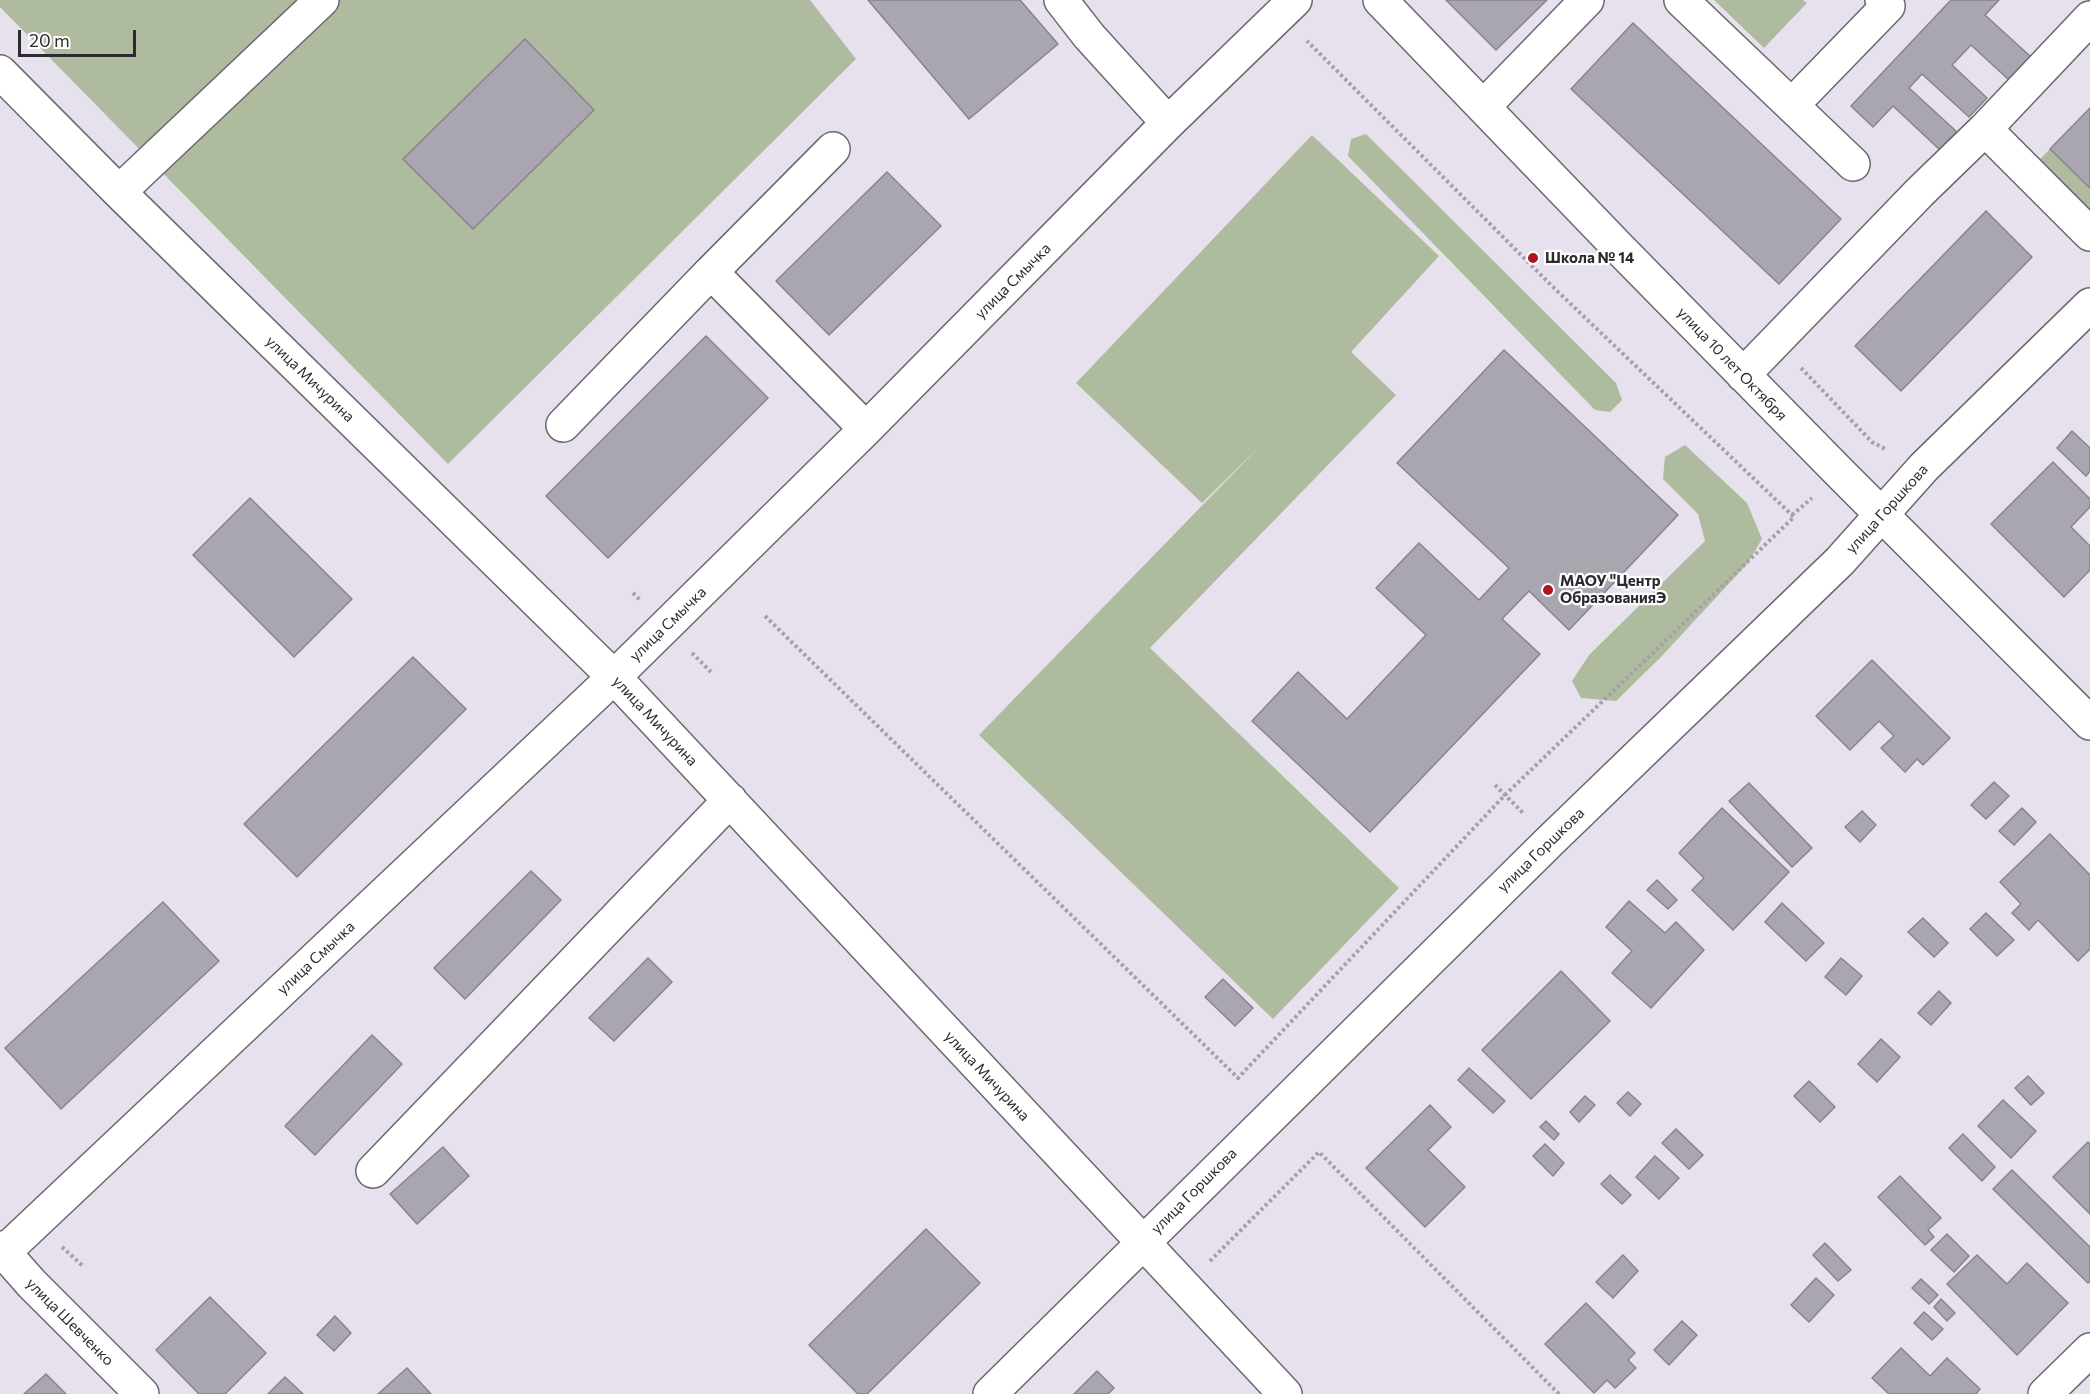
<!DOCTYPE html>
<html>
<head>
<meta charset="utf-8">
<style>
  body { margin:0 }
  #map { position:relative; width:2090px; height:1394px; overflow:hidden; background:#e6e1ed; font-family:Commissioner,sans-serif }
  canvas { display:block }
  .scale { position:absolute; left:18px; top:30px; width:118px; height:27px; box-sizing:border-box; border:3px solid #2d2b2f; border-top:0; padding-left:8px; font-size:18px; line-height:21px; white-space:nowrap; color:#2d2b2f; -webkit-text-stroke:4px #fff; paint-order:stroke }
</style>
</head>
<body>
<div id="map">
<canvas width="2090" height="1394"></canvas>
<div class="scale">20 m</div>
</div>
<script>
const ctx = document.querySelector('canvas').getContext('2d');
ctx.lineJoin = 'round';
function fill(path, color) {
  ctx.fillStyle = color;
  ctx.fill(path, 'evenodd');
}
function poly(rows) {
  const path = new Path2D();
  for (const r of rows) {
    path.moveTo(r[0], r[1]);
    for (let i = 2; i < r.length; i += 2) path.lineTo(r[i], r[i + 1]);
  }
  return path;
}
function strokePath(path, color, width, dash) {
  ctx.strokeStyle = color;
  ctx.lineWidth = width;
  ctx.lineCap = dash ? 'butt' : 'round';
  ctx.setLineDash(dash || []);
  ctx.stroke(path);
}
function label(font, color, halo, rows, align = 'center') {
  ctx.font = font + ' Commissioner,sans-serif';
  ctx.lineWidth = 4.5;
  ctx.setLineDash([]);
  ctx.textBaseline = 'middle';
  ctx.strokeStyle = halo;
  ctx.fillStyle = color;
  for (const [text, x, y, turn = 0] of rows) {
    ctx.save();
    ctx.translate(x, y);
    ctx.rotate((+turn || 0) * Math.PI / 180);
    ctx.textAlign = isNaN(turn) ? turn : align;
    if (halo) ctx.strokeText(text, 0, 0);
    ctx.fillText(text, 0, 0);
    ctx.restore();
  }
}
fill(poly([
  [0,0,810,0,856,59,448,464,0,7],
  [525,39,594,110,473,229,403,159],
  [1714,0,1803,0,1807,3,1764,48],
  [1366,134,1616,383,1622,400,1610,412,1595,410,1348,156,1351,139],
  [1312,135,1439,256,1351,352,1396,395,1150,648,1399,888,1273,1019,979,735,1260,446,1202,503,1076,383],
  [2050,149,2090,188,2090,219,2034,165],
  [1685,445,1747,503,1762,539,1747,564,1661,657,1616,701,1581,698,1572,681,1589,655,1705,541,1698,514,1663,479,1665,457]
]), '#afbb9e');
const building = poly([
  [868,0,1020,0,1058,44,969,119,868,0],
  [1446,0,1547,0,1496,50,1446,0],
  [1951,0,1999,0,1985,15,2031,57,2009,80,1971,45,1952,65,1987,98,1969,117,1922,74,1909,88,1957,132,1940,150,1893,106,1873,127,1851,106,1951,0],
  [1633,23,1841,219,1779,284,1571,89,1633,23],
  [525,39,594,110,473,229,403,159,525,39],
  [2090,108,2090,188,2050,149,2090,108],
  [887,172,941,226,829,335,776,281,887,172],
  [1986,211,2032,257,1901,391,1855,346,1986,211],
  [706,336,768,398,608,558,546,496,706,336],
  [1504,350,1678,515,1569,630,1529,591,1502,619,1540,654,1370,832,1252,721,1298,672,1347,719,1426,635,1376,588,1419,543,1479,600,1509,568,1397,463,1504,350],
  [2072,431,2090,448,2090,471,2086,476,2057,448,2072,431],
  [2053,462,2090,499,2090,507,2071,527,2090,546,2090,570,2064,597,1991,524,2053,462],
  [250,498,352,599,294,657,193,555,250,498],
  [413,657,466,709,297,877,244,824,413,657],
  [1872,660,1950,738,1923,765,1917,759,1905,772,1881,748,1894,736,1879,721,1850,750,1816,716,1872,660],
  [1994,782,2009,796,1986,819,1971,805,1994,782],
  [1749,783,1812,848,1792,867,1729,801,1749,783],
  [1722,808,1789,872,1733,930,1692,890,1704,878,1679,853,1722,808],
  [2022,808,2036,822,2014,845,1999,831,2022,808],
  [1862,811,1876,825,1860,842,1845,827,1862,811],
  [2050,834,2090,875,2090,949,2078,961,2038,920,2029,930,2012,913,2021,904,2000,882,2050,834],
  [531,871,561,900,465,999,434,968,531,871],
  [1657,880,1677,900,1668,909,1647,890,1657,880],
  [1629,901,1665,933,1676,922,1704,950,1651,1008,1612,973,1632,951,1606,927,1629,901],
  [163,902,219,961,61,1109,5,1048,163,902],
  [1782,903,1824,943,1806,961,1765,922,1782,903],
  [1986,913,2014,940,1997,956,1970,929,1986,913],
  [1923,918,1948,943,1934,957,1908,932,1923,918],
  [648,958,672,982,614,1041,589,1018,648,958],
  [1841,958,1862,976,1846,995,1825,977,1841,958],
  [1561,971,1610,1021,1531,1099,1482,1050,1561,971],
  [1223,979,1253,1008,1235,1026,1205,997,1223,979],
  [1939,991,1951,1003,1931,1025,1918,1013,1939,991],
  [372,1035,402,1064,315,1155,285,1126,372,1035],
  [1881,1039,1900,1057,1877,1082,1858,1064,1881,1039],
  [1469,1068,1505,1101,1493,1113,1458,1080,1469,1068],
  [2028,1076,2044,1093,2031,1105,2015,1088,2028,1076],
  [1809,1081,1835,1107,1820,1122,1794,1096,1809,1081],
  [1628,1092,1641,1104,1630,1116,1617,1103,1628,1092],
  [1585,1096,1595,1105,1579,1122,1570,1112,1585,1096],
  [2003,1100,2036,1131,2011,1158,1978,1126,2003,1100],
  [1430,1105,1451,1127,1428,1150,1465,1187,1425,1227,1366,1168,1430,1105],
  [1546,1121,1559,1134,1554,1140,1540,1127,1546,1121],
  [1676,1129,1703,1155,1689,1169,1662,1143,1676,1129],
  [1963,1134,1995,1167,1982,1181,1949,1148,1963,1134],
  [2088,1142,2090,1144,2090,1214,2053,1177,2088,1142],
  [1545,1144,1564,1163,1553,1176,1533,1156,1545,1144],
  [443,1147,469,1176,417,1224,390,1194,443,1147],
  [1655,1156,1679,1178,1659,1199,1636,1177,1655,1156],
  [2012,1170,2090,1247,2090,1281,2088,1283,1993,1189,2012,1170],
  [1610,1175,1631,1195,1622,1204,1601,1184,1610,1175],
  [1900,1176,1941,1218,1928,1230,1934,1237,1925,1245,1878,1197,1900,1176],
  [926,1229,980,1283,867,1394,858,1394,809,1345,926,1229],
  [1947,1234,1969,1256,1954,1272,1931,1250,1947,1234],
  [1825,1243,1851,1270,1838,1281,1813,1255,1825,1243],
  [1623,1255,1638,1271,1613,1298,1596,1282,1623,1255],
  [1977,1255,2007,1284,2027,1263,2068,1303,2017,1355,1947,1284,1977,1255],
  [1816,1278,1834,1295,1809,1322,1791,1305,1816,1278],
  [1921,1279,1938,1295,1929,1304,1912,1288,1921,1279],
  [210,1297,266,1353,225,1394,199,1394,156,1350,210,1297],
  [1941,1299,1955,1313,1947,1321,1934,1307,1941,1299],
  [1586,1303,1635,1353,1628,1360,1636,1368,1615,1388,1607,1380,1594,1393,1545,1344,1586,1303],
  [1924,1312,1943,1329,1932,1340,1914,1323,1924,1312],
  [335,1316,351,1333,334,1351,317,1335,335,1316],
  [1682,1321,1697,1335,1669,1365,1654,1350,1682,1321],
  [1901,1348,1930,1376,1947,1358,1980,1389,1976,1394,1889,1394,1872,1378,1901,1348],
  [407,1368,431,1394,378,1394,407,1368],
  [1097,1371,1114,1388,1108,1394,1074,1394,1097,1371],
  [46,1374,66,1394,24,1394,46,1374],
  [285,1377,303,1394,268,1394,285,1377]
]);
fill(building, '#aaa6b0');
strokePath(building, '#88838d', 1.5);
const minor = poly([
  [1061,0,1089,36,1168,123],
  [1380,0,1620,249,1840,473,2090,723],
  [1681,0,1853,164],
  [0,72,119,192,614,677,1285,1394],
  [1792,105,1888,6,1882,0],
  [1483,107,1587,0],
  [1985,129,2090,234],
  [833,149,711,272,866,429],
  [119,192,322,0],
  [1743,375,1920,192,1985,129,2090,18],
  [563,425,711,272],
  [373,1171,730,800],
  [0,1248,32,1284,142,1394],
  [0,1256,614,677,866,429,1168,123,1295,0],
  [990,1394,1550,841,1840,561,1924,467,2090,305],
  [2045,1394,2090,1350]
]);
strokePath(minor, '#6b6770', 36);
strokePath(poly([
  [1801,368,1872,442,1887,450],
  [1792,515,1812,498],
  [633,593,641,601],
  [765,616,1238,1078,1505,795,1794,517,1554,288,1307,41],
  [692,653,711,672],
  [1495,785,1524,814],
  [62,1247,84,1267],
  [1210,1261,1319,1152,1559,1394]
]), '#a4a0a9', 4, [3, 3]);
strokePath(minor, '#fff', 33);
for (const [x, y, r, color] of [
  [1533,258,6,"#ab171e"],
  [1548,590,6,"#ab171e"]
]) {
  const dot = new Path2D();
  dot.arc(x, y, r, 0, 2 * Math.PI);
  ctx.fillStyle = color;
  ctx.fill(dot);
  strokePath(dot, '#fff', 2);
}
label('bold 15px', '#2d2b2f', '#fff', [
  ["Школа № 14",1545,258],
  ["МАОУ \"Центр",1560,581],
  ["ОбразованияЭ",1560,598]
], 'left');
label('15px', '#2d2b2f', '#fff', [
  ["улица Смычка",1013,281,-45],
  ["улица 10 лет Октября",1732,364,46],
  ["улица Мичурина",310,379,44],
  ["улица Горшкова",1887,509,-48],
  ["улица Смычка",668,624,-44],
  ["улица Мичурина",655,721,47],
  ["улица Горшкова",1541,850,-44],
  ["улица Смычка",316,958,-43],
  ["улица Мичурина",987,1076,47],
  ["улица Горшкова",1194,1191,-45],
  ["улица Шевченко",70,1322,45]
]);
</script>
</body>
</html>
